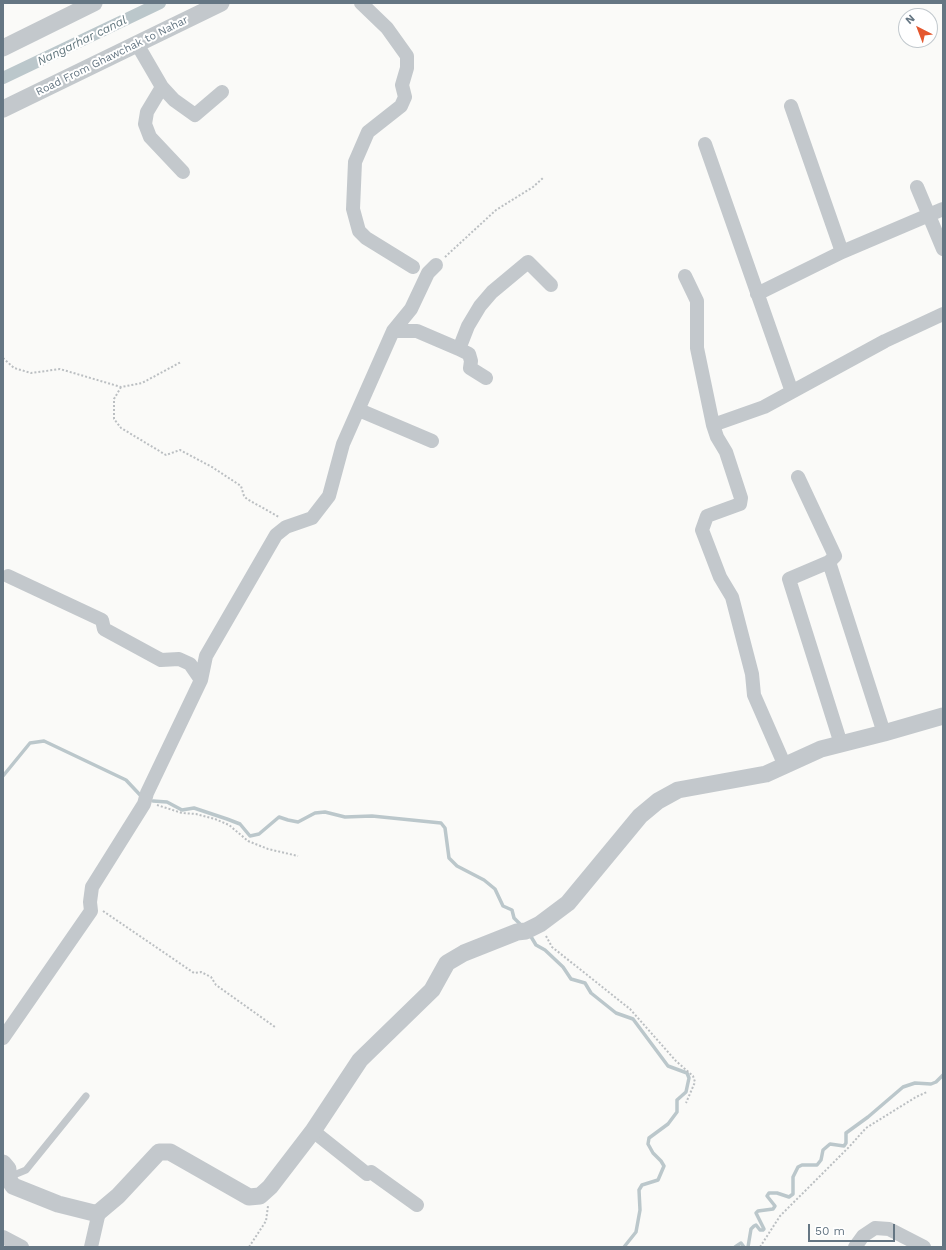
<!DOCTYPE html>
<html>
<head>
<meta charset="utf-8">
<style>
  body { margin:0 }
  #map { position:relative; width:946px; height:1250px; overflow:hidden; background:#fafaf8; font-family:"Work Sans",sans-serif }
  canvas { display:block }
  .frame { position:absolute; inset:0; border:4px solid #657683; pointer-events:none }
  .north { position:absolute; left:898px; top:8px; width:40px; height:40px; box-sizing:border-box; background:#fff; border:1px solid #c1c8cd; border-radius:50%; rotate:318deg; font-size:11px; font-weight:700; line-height:16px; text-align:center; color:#657683 }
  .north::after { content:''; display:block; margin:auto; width:14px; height:18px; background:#e4572e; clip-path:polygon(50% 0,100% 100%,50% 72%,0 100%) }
  .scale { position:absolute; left:808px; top:1224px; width:87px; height:18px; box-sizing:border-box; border:2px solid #657683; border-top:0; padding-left:5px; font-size:12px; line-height:14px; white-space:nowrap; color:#657683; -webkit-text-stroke:3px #fff; paint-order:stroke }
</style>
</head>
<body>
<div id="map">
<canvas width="946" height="1250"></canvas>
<div class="frame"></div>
<div class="north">N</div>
<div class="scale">50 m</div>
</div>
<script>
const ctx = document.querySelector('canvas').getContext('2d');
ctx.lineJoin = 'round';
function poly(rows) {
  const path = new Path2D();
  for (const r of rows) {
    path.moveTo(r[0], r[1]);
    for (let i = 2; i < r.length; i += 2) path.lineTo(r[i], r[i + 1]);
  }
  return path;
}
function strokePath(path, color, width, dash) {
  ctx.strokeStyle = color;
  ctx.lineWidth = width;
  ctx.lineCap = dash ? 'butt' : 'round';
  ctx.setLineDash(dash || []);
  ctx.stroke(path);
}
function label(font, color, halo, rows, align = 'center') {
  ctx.font = font + ' "Work Sans",sans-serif';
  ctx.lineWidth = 4;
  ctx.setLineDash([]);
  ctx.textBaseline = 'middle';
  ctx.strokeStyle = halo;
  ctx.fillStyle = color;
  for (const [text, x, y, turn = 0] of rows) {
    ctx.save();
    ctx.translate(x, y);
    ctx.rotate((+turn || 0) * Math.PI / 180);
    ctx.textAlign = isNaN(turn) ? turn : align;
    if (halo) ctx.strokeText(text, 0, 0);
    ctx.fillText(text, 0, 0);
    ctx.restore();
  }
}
strokePath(poly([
  [3,776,30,743,44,741,126,780,142,797],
  [153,801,167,802,182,810,194,808,227,819,240,824,250,836,259,834,279,817,288,820,298,822,315,813,325,812,345,817,372,816,441,823,445,828,449,858,457,866,484,880,495,889,503,906,512,910,514,918,521,925],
  [530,935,536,945,545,950,563,967,571,979,585,983,591,993,616,1013,633,1019,668,1066,687,1073,689,1078,686,1092,677,1100,677,1112,668,1124,649,1138,648,1144,653,1153,661,1161,664,1166,658,1180,642,1185,639,1190,640,1210,636,1232,624,1247],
  [735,1247,741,1243,744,1247],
  [748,1247,751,1229,754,1226,756,1225,760,1230,763,1230,764,1229,756,1213,758,1211,773,1209,775,1206,767,1196,769,1193,777,1193,789,1197,793,1194,793,1177,798,1167,802,1165,817,1165,821,1160,823,1150,830,1144,844,1146,846,1143,846,1133,868,1117,903,1087,915,1083,931,1084,936,1082,943,1075]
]), '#bbc7cb', 3.5);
strokePath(poly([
  [3,78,160,3]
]), '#bbc7cb', 12);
strokePath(poly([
  [445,257,496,210,533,187,543,178],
  [3,358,14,368,31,373,60,369,121,387,142,383,181,362],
  [121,387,114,399,114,419,121,428,166,455,180,450,212,467,241,486,244,496,247,499,279,517],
  [157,805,182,813,196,814,215,819,229,825,248,841,268,849,298,856],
  [103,911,194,973,201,972,211,977,216,985,275,1027],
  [546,936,552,947,630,1009,676,1061,693,1076,695,1082,686,1103],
  [249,1247,266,1221,268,1206],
  [760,1247,780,1216,850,1146,866,1128,916,1097,927,1092]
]), '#bbbfc2', 2, [2, 2]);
strokePath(poly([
  [9,1177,26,1170,86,1096]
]), '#c3c8cc', 7);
strokePath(poly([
  [361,3,387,28,407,56,407,68,402,85,405,97,401,106,368,132,355,162,353,209,359,231,366,238,413,267],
  [137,44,162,87,147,112,145,124,150,137,183,172],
  [162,87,174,100,195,115,222,92],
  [791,106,842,252],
  [705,144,792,392],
  [917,187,943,249],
  [685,276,697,301,697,348,713,425,717,437,726,452,741,498,740,504,707,516,702,530,720,577,732,597,752,674,754,695,785,766],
  [757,294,842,252,943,209],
  [393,331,417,331,459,349,469,354,471,361,470,368,486,378],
  [459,349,468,326,480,306,492,292,528,262,551,285],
  [359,410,432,441],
  [713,425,764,407,885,341,943,314],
  [798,477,835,556,829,562,789,579,841,744],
  [829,562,884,733],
  [8,576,102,620,104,629,161,660,179,659,190,664,201,680],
  [3,1038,91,911,90,902,92,887,144,804,147,793,201,680,206,656,276,535,286,527,312,518,329,496,343,444,393,331,411,309,428,273,436,265],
  [313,1131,367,1174,371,1172,417,1205],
  [3,1237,22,1247],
  [91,1247,99,1212],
  [855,1247,863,1236,875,1228,889,1229,924,1247]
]), '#c3c8cc', 14);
strokePath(poly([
  [3,48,94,3],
  [3,109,221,3],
  [3,1163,8,1169,8,1178,13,1186,58,1204,94,1213,99,1212,118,1196,159,1152,170,1152,249,1197,260,1196,270,1187,313,1131,360,1060,432,990,447,963,464,953,517,932,526,931,540,924,568,903,640,816,658,801,678,790,766,774,821,749,884,733,943,716]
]), '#c3c8cc', 17);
label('11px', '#657683', '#fff', [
  ["Road From Ghawchak to Nahar",112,56,-26]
]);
label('italic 12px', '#60757c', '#fff', [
  ["Nangarhar canal",82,41,-26]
]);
</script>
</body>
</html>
